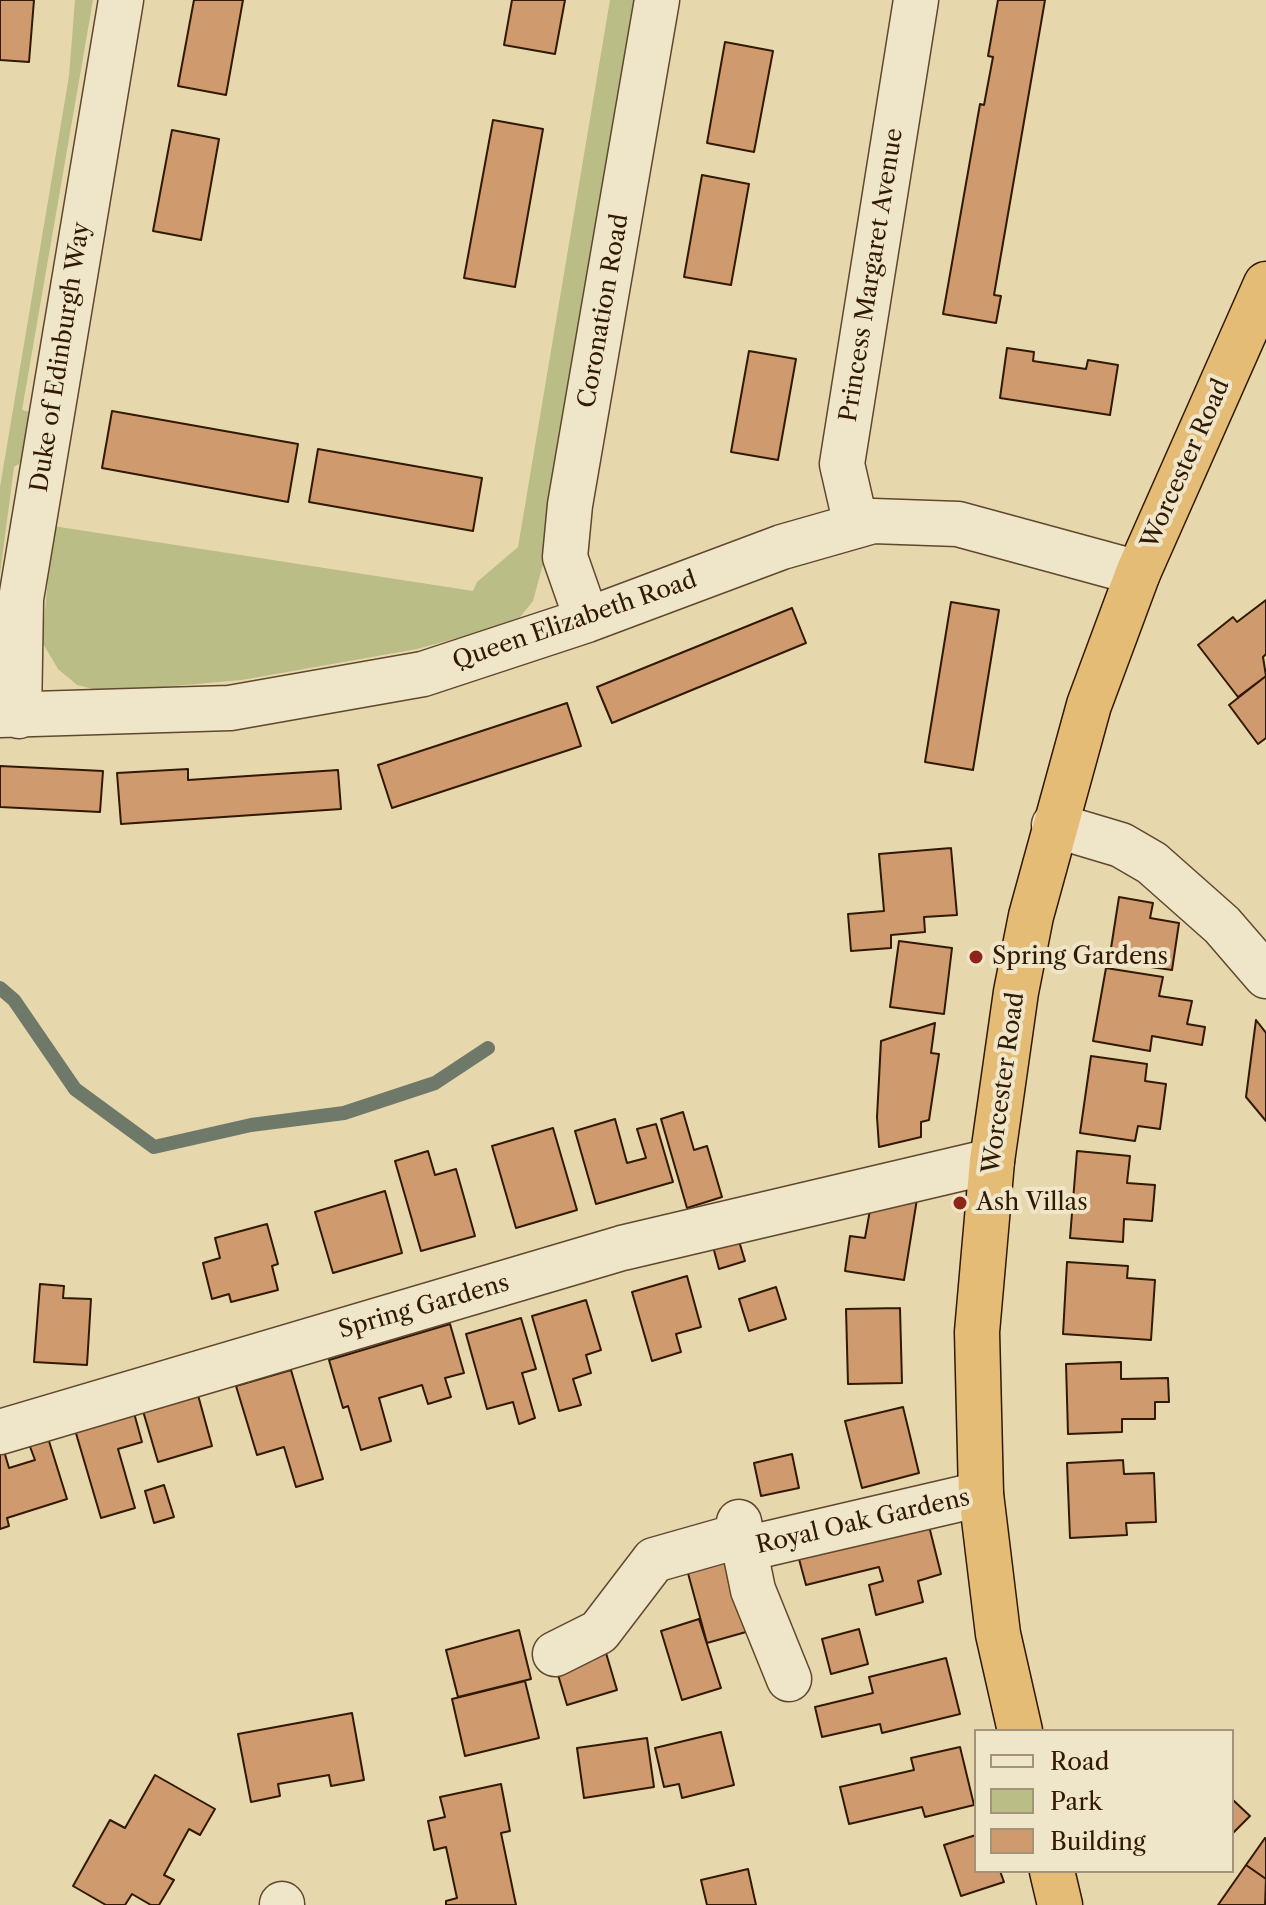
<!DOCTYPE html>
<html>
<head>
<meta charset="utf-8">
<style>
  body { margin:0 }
  #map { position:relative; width:1266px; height:1905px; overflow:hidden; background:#e7d7ac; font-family:"Libre Caslon Text",serif }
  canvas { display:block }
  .legend { position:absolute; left:974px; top:1729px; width:260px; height:144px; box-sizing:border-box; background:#efe5c9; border:2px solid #a3937a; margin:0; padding:10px 14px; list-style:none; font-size:24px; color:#321903 }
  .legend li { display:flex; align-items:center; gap:16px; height:40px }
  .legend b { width:40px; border:2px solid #a3937a }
</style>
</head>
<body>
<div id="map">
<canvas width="1266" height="1905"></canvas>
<ul class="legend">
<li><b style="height:10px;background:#efe5c9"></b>Road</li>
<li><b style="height:22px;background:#babd86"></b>Park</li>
<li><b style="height:22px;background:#cf9a6e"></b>Building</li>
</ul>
</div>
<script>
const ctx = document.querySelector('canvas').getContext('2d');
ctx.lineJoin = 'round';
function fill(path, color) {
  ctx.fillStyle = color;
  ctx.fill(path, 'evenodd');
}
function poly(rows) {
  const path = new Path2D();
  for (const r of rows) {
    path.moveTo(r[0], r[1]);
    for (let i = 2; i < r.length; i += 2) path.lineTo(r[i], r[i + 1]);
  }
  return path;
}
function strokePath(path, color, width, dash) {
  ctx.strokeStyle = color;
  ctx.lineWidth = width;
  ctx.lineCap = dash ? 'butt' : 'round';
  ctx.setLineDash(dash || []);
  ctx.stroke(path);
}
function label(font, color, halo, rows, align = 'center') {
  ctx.font = font + ' "Libre Caslon Text",serif';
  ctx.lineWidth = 8;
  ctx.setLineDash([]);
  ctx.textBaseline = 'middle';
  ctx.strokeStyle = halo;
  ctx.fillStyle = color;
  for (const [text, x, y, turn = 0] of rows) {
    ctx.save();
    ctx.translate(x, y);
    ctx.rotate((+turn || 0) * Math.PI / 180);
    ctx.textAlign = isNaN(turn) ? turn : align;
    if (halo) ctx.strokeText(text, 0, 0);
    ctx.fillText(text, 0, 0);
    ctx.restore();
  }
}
fill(poly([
  [75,0,93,0,22,410,40,415,34,454,14,467,0,574,0,487,69,76],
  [610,0,639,0,549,542,533,601,516,622,417,649,242,680,105,692,77,685,58,669,42,642,53,526,473,591,477,582,518,547]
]), '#babd86');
strokePath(poly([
  [0,988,14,1000,75,1089,154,1147,251,1125,344,1113,435,1083,488,1048]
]), '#6f7969', 14);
const building = poly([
  [0,0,34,0,29,62,0,60,0,0],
  [194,0,243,0,226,95,178,86,194,0],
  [512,0,565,0,555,54,504,45,512,0],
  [998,0,1045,0,994,295,1001,296,996,323,943,314,980,104,984,105,993,57,988,56,998,0],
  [725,42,773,51,754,152,707,143,725,42],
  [493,120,543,129,515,287,464,278,493,120],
  [172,130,219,139,201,240,153,231,172,130],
  [702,175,749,184,731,285,684,277,702,175],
  [1007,348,1034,352,1033,361,1086,369,1088,360,1118,365,1110,415,1000,398,1007,348],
  [749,351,796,359,778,460,731,452,749,351],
  [112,411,298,444,288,502,102,468,112,411],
  [318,449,482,478,473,531,309,502,318,449],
  [1266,600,1266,654,1263,657,1266,676,1238,697,1198,645,1233,617,1237,622,1266,600],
  [951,602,999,610,973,770,925,762,951,602],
  [792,608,806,643,612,723,597,687,792,608],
  [1266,676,1266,738,1258,744,1229,705,1266,676],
  [567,703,581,746,392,808,378,765,567,703],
  [0,766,103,771,100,812,0,807,0,766],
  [188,769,188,780,338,770,341,809,121,824,117,773,188,769],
  [951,848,957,915,924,917,925,932,891,935,891,948,851,951,848,914,884,911,879,854,951,848],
  [1119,897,1153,903,1150,918,1179,923,1172,970,1109,961,1119,897],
  [899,941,952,948,944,1014,890,1007,899,941],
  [1106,968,1163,977,1159,996,1192,1001,1187,1024,1205,1027,1202,1045,1152,1036,1150,1051,1093,1041,1106,968],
  [1256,1020,1266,1033,1266,1121,1246,1097,1256,1020],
  [935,1023,931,1053,939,1054,929,1120,921,1122,921,1137,879,1147,877,1117,881,1041,935,1023],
  [1091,1056,1147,1064,1145,1081,1166,1084,1160,1129,1138,1126,1135,1141,1080,1133,1091,1056],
  [683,1112,694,1150,707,1146,722,1197,687,1208,661,1119,683,1112],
  [615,1119,627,1163,646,1158,637,1129,656,1124,673,1182,596,1204,575,1131,615,1119],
  [553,1128,577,1210,516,1228,492,1146,553,1128],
  [428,1151,435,1175,456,1169,475,1236,421,1251,395,1161,428,1151],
  [1077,1151,1130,1156,1127,1183,1155,1185,1152,1221,1124,1219,1123,1242,1070,1238,1077,1151],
  [385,1191,402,1253,333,1273,315,1212,385,1191],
  [873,1193,917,1199,904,1280,845,1271,850,1236,865,1238,873,1193],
  [267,1224,278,1264,272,1266,278,1290,231,1302,229,1294,212,1299,203,1263,220,1258,215,1238,267,1224],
  [736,1231,745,1261,719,1269,711,1239,736,1231],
  [1067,1262,1128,1266,1127,1278,1155,1280,1151,1340,1063,1334,1067,1262],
  [687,1276,701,1327,676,1334,681,1352,652,1361,632,1292,687,1276],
  [40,1284,64,1286,63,1298,91,1299,87,1365,34,1362,40,1284],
  [776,1287,786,1319,749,1331,739,1299,776,1287],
  [586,1300,601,1350,586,1355,591,1373,573,1379,581,1405,559,1411,532,1316,586,1300],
  [900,1308,902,1383,848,1384,846,1309,900,1308],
  [521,1318,536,1369,522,1373,535,1418,519,1424,513,1402,487,1409,466,1334,521,1318],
  [450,1324,464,1373,445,1378,451,1397,428,1404,422,1385,379,1398,391,1441,361,1450,348,1406,343,1408,329,1360,450,1324],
  [1121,1362,1121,1379,1168,1378,1169,1402,1155,1402,1155,1419,1122,1419,1122,1432,1068,1434,1066,1364,1121,1362],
  [291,1370,323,1479,296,1487,284,1447,257,1455,236,1386,291,1370],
  [198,1395,212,1446,158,1462,143,1411,198,1395],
  [903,1407,919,1473,862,1488,845,1421,903,1407],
  [134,1413,142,1442,118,1449,135,1508,101,1518,75,1430,134,1413],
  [48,1438,67,1499,7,1518,9,1526,0,1529,0,1453,4,1451,9,1468,35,1460,29,1444,48,1438],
  [792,1454,799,1488,761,1496,754,1463,792,1454],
  [1123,1460,1124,1474,1154,1473,1156,1522,1126,1523,1127,1535,1070,1538,1067,1463,1123,1460],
  [164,1485,174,1517,154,1523,145,1491,164,1485],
  [926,1514,941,1574,918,1581,923,1602,876,1615,869,1585,883,1581,879,1567,806,1585,796,1548,926,1514],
  [722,1544,746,1632,707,1643,683,1555,722,1544],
  [699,1619,721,1688,682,1700,661,1631,699,1619],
  [859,1629,868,1664,831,1674,822,1639,859,1629],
  [519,1630,531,1679,458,1697,446,1650,519,1630],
  [606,1653,617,1690,567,1705,556,1668,606,1653],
  [946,1658,960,1714,882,1733,880,1724,822,1737,815,1707,873,1693,869,1677,946,1658],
  [525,1681,539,1738,465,1756,452,1699,525,1681],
  [352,1713,364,1780,331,1786,329,1775,278,1784,280,1796,251,1802,238,1734,352,1713],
  [721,1732,734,1785,682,1798,679,1784,664,1787,655,1748,721,1732],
  [647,1738,654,1787,584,1798,577,1748,647,1738],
  [960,1747,974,1805,925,1817,922,1807,849,1824,840,1787,914,1770,911,1758,960,1747],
  [155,1775,215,1809,200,1835,189,1829,164,1875,174,1880,159,1905,151,1905,132,1894,125,1905,106,1905,73,1886,110,1820,125,1828,155,1775],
  [501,1784,510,1831,501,1833,516,1905,446,1905,446,1901,457,1898,446,1847,434,1850,428,1821,445,1817,440,1797,501,1784],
  [1233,1800,1250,1816,1232,1834,1232,1801,1233,1800],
  [976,1835,976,1871,1000,1871,1004,1882,961,1896,944,1845,976,1835],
  [1265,1838,1266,1839,1266,1879,1246,1865,1265,1838],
  [1246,1865,1266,1879,1265,1905,1218,1905,1246,1865],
  [748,1869,756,1905,707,1905,701,1880,748,1869]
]);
fill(building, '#cf9a6e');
strokePath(building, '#321903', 2);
const minor = poly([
  [856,525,842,464,916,0],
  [587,620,565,557,570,505,657,0],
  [0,715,230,708,423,674,587,620,782,547,873,521,958,524,1138,573],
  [19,716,21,599,121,0],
  [1054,825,1121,845,1152,863,1222,925,1266,976],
  [0,1432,622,1248,992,1161],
  [739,1522,753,1590,789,1679],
  [745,1549,981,1494],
  [555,1654,599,1632,654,1560,742,1535],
  [282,1904,282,1905]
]);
const highway = poly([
  [1020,1731,998,1634,981,1494,977,1332,992,1161,1016,992,1031,916,1089,705,1138,573,1266,284],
  [1052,1871,1060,1905]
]);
strokePath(minor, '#5f482d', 47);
strokePath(highway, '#321903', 47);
strokePath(minor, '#efe5c9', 44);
strokePath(highway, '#e4bc76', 44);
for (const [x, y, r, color] of [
  [976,957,8,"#8f2418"],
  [960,1203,8,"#8f2418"]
]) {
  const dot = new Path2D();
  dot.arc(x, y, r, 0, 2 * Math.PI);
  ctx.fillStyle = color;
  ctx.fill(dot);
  strokePath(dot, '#efe5c9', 3);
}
label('24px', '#321903', '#efe5c9', [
  ["Princess Margaret Avenue",872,275,-81],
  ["Coronation Road",604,311,-80],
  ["Duke of Edinburgh Way",61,357,-81],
  ["Worcester Road",1186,464,-66],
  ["Queen Elizabeth Road",575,621,-19],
  ["Worcester Road",1004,1083,-82],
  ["Spring Gardens",424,1307,-16],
  ["Royal Oak Gardens",863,1522,-13]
]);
label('24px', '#321903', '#efe5c9', [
  ["Spring Gardens",992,957],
  ["Ash Villas",976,1203]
], 'left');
</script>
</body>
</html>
